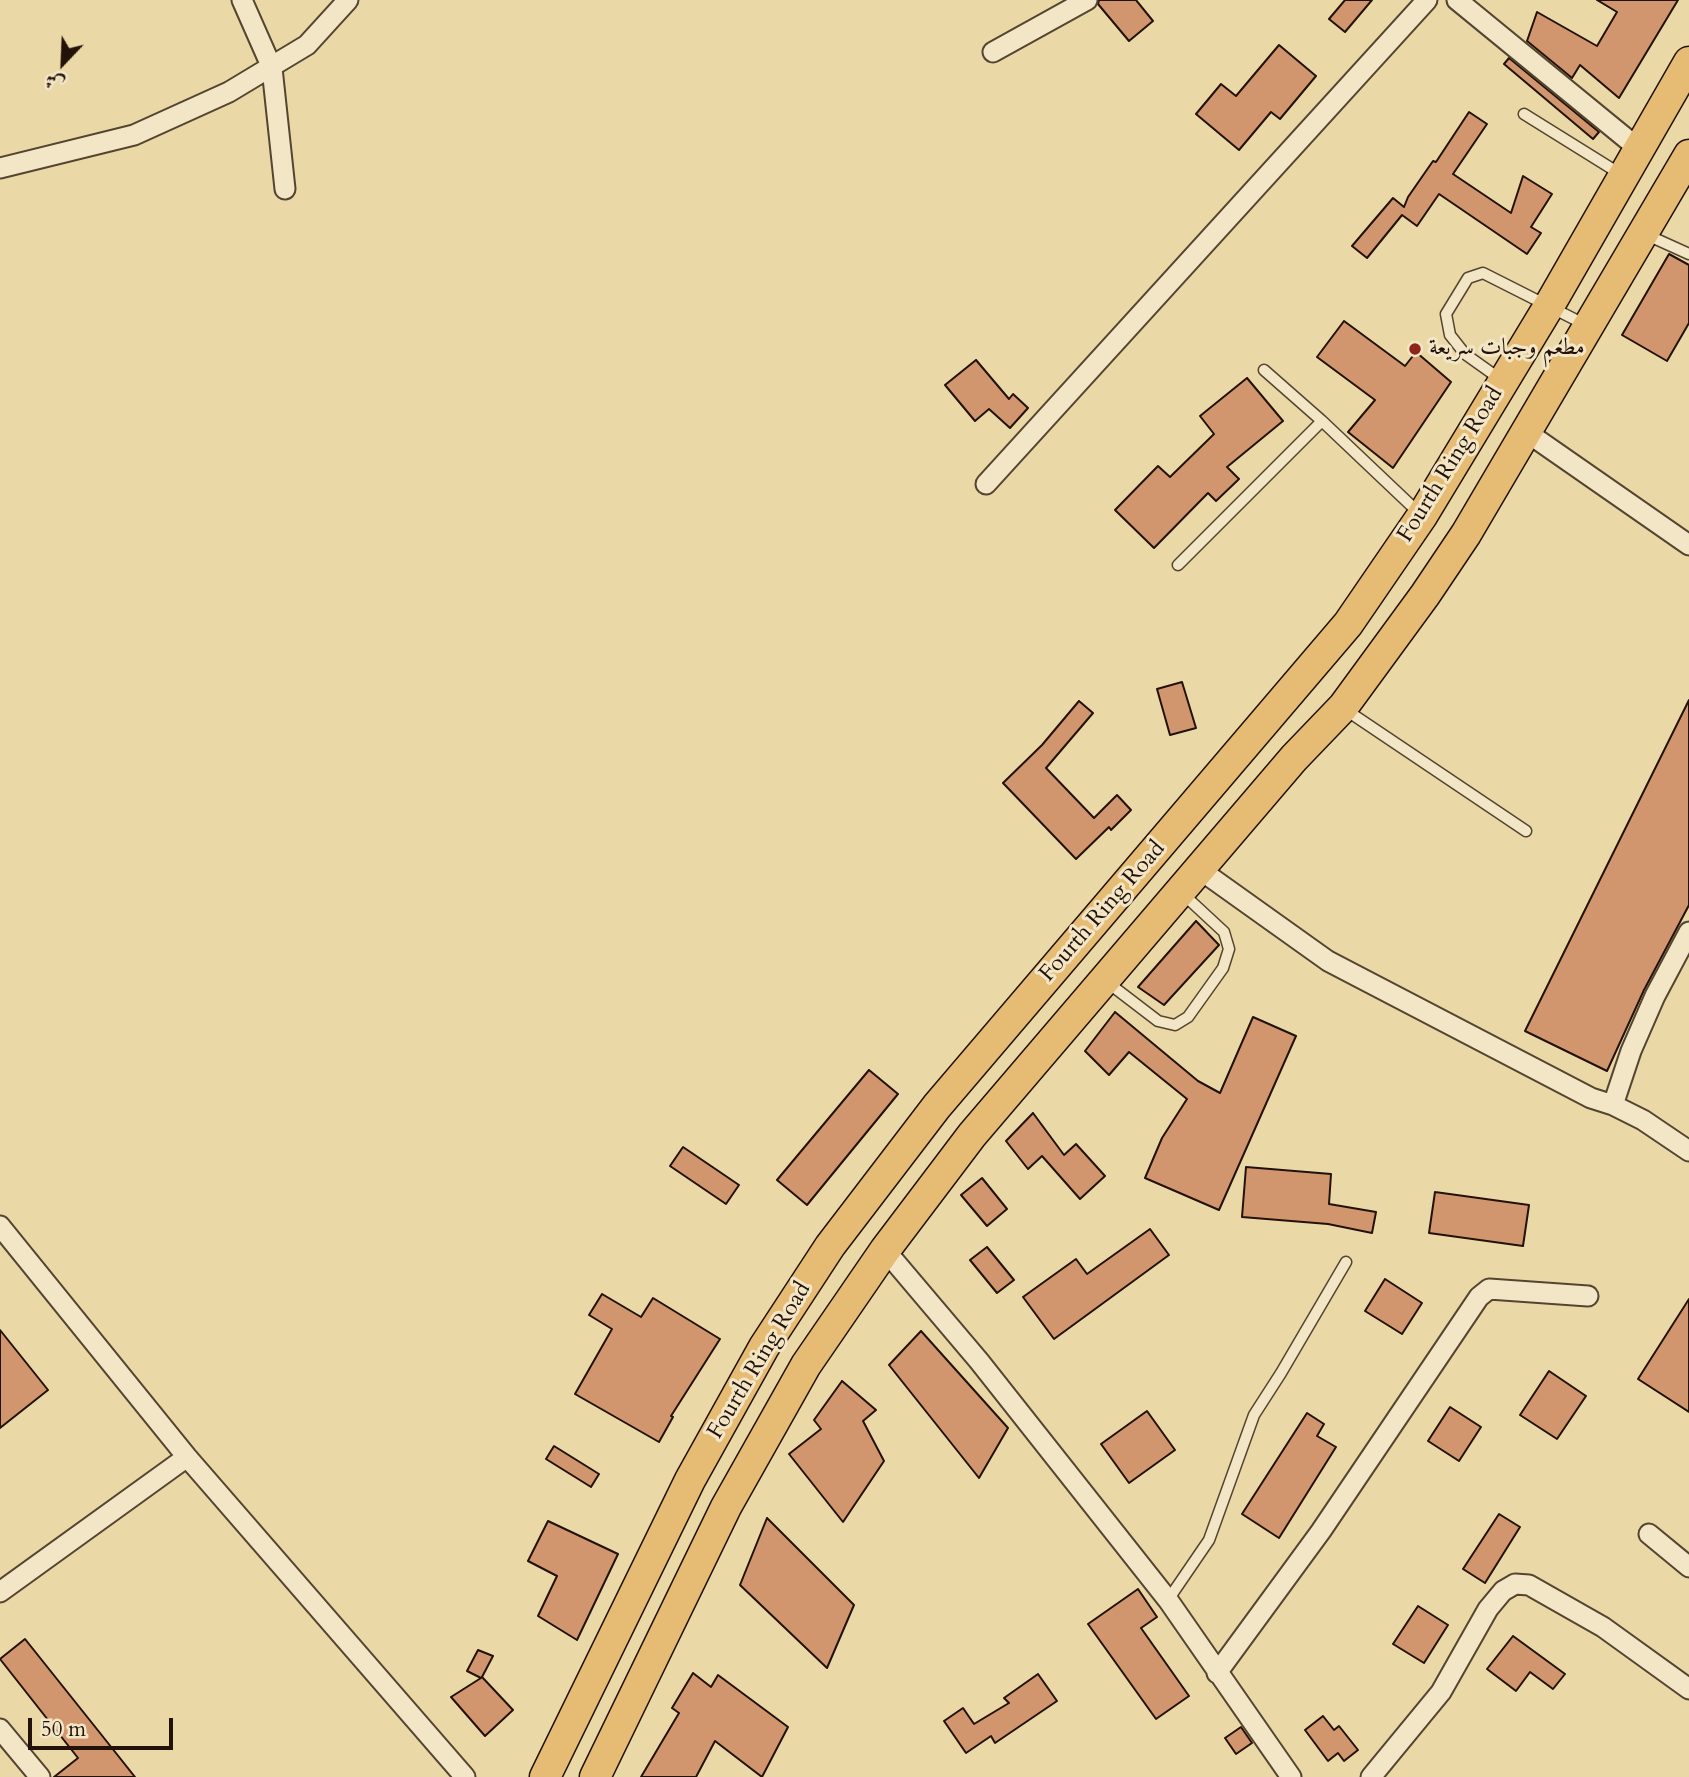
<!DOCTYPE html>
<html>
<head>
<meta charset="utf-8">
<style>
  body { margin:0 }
  #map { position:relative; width:1689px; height:1777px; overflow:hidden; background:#ebd8a7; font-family:Cardo,Amiri,serif }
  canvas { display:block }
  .north { position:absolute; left:28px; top:28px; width:70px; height:70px; -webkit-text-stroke:5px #f2e6c6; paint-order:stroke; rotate:203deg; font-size:19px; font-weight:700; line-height:28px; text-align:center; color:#221209 }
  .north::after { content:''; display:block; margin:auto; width:24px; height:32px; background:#221209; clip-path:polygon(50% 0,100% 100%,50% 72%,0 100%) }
  .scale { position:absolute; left:28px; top:1718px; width:145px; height:32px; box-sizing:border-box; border:4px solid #221209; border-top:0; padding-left:9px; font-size:21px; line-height:24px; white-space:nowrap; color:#221209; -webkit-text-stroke:5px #f2e6c6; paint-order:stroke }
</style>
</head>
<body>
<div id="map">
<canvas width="1689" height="1777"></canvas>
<div class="north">ش</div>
<div class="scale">50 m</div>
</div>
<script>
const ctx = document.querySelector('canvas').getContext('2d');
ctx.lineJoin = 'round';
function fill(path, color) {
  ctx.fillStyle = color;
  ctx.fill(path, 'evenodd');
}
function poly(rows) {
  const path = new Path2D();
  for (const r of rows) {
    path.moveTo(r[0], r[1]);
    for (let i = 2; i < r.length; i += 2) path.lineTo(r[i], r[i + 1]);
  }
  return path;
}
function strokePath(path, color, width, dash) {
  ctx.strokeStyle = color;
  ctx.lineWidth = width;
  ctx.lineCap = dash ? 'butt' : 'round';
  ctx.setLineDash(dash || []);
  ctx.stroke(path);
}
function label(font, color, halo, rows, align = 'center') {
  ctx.font = font + ' Cardo,Amiri,serif';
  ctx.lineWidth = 6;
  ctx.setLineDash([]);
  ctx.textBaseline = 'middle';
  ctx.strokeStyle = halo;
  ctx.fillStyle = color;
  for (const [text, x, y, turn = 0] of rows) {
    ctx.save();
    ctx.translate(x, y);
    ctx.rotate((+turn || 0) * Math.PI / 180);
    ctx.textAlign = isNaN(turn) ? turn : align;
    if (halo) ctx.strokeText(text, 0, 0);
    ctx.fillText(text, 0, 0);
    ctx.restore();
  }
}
const building = poly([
  [1099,0,1136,0,1153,21,1129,41,1098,4,1099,0],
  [1345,0,1372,0,1345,32,1329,19,1345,0],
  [1597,0,1678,0,1619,98,1580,65,1572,78,1527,41,1537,12,1597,46,1617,12,1597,0],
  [1279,45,1316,76,1280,119,1271,112,1239,150,1196,114,1221,84,1236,96,1279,45],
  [1509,58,1599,132,1593,139,1504,64,1509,58],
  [1469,112,1487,124,1453,174,1511,213,1523,176,1552,194,1531,227,1541,233,1527,254,1439,194,1417,226,1402,215,1367,258,1352,246,1393,198,1404,207,1408,197,1433,161,1436,162,1469,112],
  [1669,254,1689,265,1689,323,1667,361,1622,335,1669,254],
  [1344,321,1405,366,1416,352,1451,382,1393,468,1348,432,1375,400,1317,357,1344,321],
  [976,360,1009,399,1013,394,1028,408,1010,428,989,409,975,421,945,385,976,360],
  [1247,378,1283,421,1227,467,1239,479,1216,501,1208,493,1154,548,1115,510,1158,466,1170,477,1214,434,1200,416,1247,378],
  [1182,682,1196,728,1170,735,1157,689,1182,682],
  [1689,700,1689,905,1644,990,1607,1071,1525,1031,1689,700],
  [1079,701,1093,713,1046,768,1094,818,1117,795,1131,810,1111,830,1109,827,1076,859,1003,783,1042,745,1079,701],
  [1196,921,1219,945,1164,1005,1138,987,1196,921],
  [1115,1012,1198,1081,1220,1093,1253,1017,1296,1036,1219,1210,1145,1178,1162,1138,1187,1099,1129,1052,1109,1075,1085,1051,1115,1012],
  [869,1070,898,1094,807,1205,777,1180,869,1070],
  [1033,1113,1064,1155,1076,1144,1105,1176,1080,1199,1042,1156,1028,1169,1006,1141,1033,1113],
  [683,1147,739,1185,726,1204,670,1166,683,1147],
  [1246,1167,1331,1174,1329,1204,1376,1212,1372,1233,1328,1224,1242,1217,1246,1167],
  [982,1178,1007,1209,987,1226,961,1195,982,1178],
  [1435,1192,1529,1205,1523,1246,1429,1233,1435,1192],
  [1150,1229,1169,1255,1054,1339,1023,1297,1076,1259,1087,1274,1150,1229],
  [987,1247,1014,1280,997,1293,970,1260,987,1247],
  [1385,1279,1422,1303,1402,1334,1365,1311,1385,1279],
  [602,1294,641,1317,653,1298,720,1339,671,1416,673,1417,659,1442,575,1394,612,1329,589,1315,602,1294],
  [1689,1299,1689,1412,1638,1379,1689,1299],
  [0,1330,48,1390,0,1428,0,1330],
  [921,1331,1008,1428,979,1478,889,1365,921,1331],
  [1549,1371,1586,1396,1557,1439,1520,1415,1549,1371],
  [842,1381,876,1410,863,1421,884,1461,843,1522,789,1454,821,1429,814,1420,842,1381],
  [1450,1407,1481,1427,1459,1461,1428,1441,1450,1407],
  [1147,1411,1175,1450,1129,1483,1101,1444,1147,1411],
  [1307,1413,1324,1424,1317,1436,1336,1447,1279,1538,1242,1514,1307,1413],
  [554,1446,599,1474,591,1487,546,1459,554,1446],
  [1499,1514,1520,1527,1485,1583,1463,1569,1499,1514],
  [767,1518,854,1605,827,1668,740,1585,767,1518],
  [548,1521,618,1554,577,1640,538,1616,557,1576,528,1561,548,1521],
  [1138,1589,1157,1617,1141,1628,1189,1696,1156,1719,1088,1624,1138,1589],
  [1418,1606,1448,1625,1424,1663,1393,1644,1418,1606],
  [1513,1636,1565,1674,1553,1689,1530,1672,1516,1691,1487,1669,1513,1636],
  [25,1639,104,1738,135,1777,54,1777,78,1758,0,1659,25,1639],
  [478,1650,493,1656,482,1677,513,1710,485,1736,451,1697,481,1678,467,1671,478,1650],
  [693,1673,711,1687,718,1675,788,1727,762,1777,715,1741,696,1777,641,1777,679,1713,672,1708,693,1673],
  [1038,1674,1057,1701,995,1743,991,1736,966,1753,944,1721,963,1708,974,1724,1009,1703,1004,1698,1038,1674],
  [1323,1716,1334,1730,1339,1726,1358,1750,1344,1761,1338,1753,1328,1761,1305,1730,1323,1716],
  [1241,1727,1252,1743,1236,1754,1225,1738,1241,1727]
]);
fill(building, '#d2966e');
strokePath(building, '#221209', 2);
const service = poly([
  [1524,114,1622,175],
  [1647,235,1689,254],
  [1264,370,1322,421,1419,513],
  [1500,379,1465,354,1450,335,1446,314,1468,278,1483,273,1586,325],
  [1178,565,1322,421],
  [1346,710,1526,831],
  [1107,982,1158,1021,1175,1025,1188,1017,1223,968,1229,949,1224,932,1183,894],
  [1168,1600,1209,1540,1254,1415,1281,1373,1346,1262]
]);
const minor = poly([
  [242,0,272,68,285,189],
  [1457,0,1639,149],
  [993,52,1087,0],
  [0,168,134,135,229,92,307,45,348,0],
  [1525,431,1689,545],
  [986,484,1427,0],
  [1199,869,1328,961,1591,1098,1613,1105,1631,1051,1655,996,1689,932],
  [1613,1105,1643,1120,1689,1151],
  [0,1226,187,1457,465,1777],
  [885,1250,979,1361,1168,1600,1291,1777],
  [1649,1534,1689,1567],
  [0,1592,187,1457],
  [1217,1673,1321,1531,1479,1297,1489,1289,1588,1296],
  [0,1729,40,1777],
  [1371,1777,1441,1692,1488,1609,1503,1591,1515,1584,1529,1585,1603,1627,1689,1689]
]);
const primary = poly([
  [545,1777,690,1480,764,1347,830,1246,937,1106,1348,624,1422,516,1549,306,1689,62],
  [595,1777,726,1507,806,1365,885,1250,972,1135,1294,758,1343,707,1425,595,1466,534,1689,155]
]);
strokePath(service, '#544430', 13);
strokePath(minor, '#544430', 23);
strokePath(primary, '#221209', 33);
strokePath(service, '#f2e6c6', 10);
strokePath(minor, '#f2e6c6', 19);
strokePath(primary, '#e6bc74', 30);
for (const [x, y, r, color] of [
  [1415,349,7,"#8f2418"]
]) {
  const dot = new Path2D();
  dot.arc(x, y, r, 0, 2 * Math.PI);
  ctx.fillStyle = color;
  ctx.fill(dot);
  strokePath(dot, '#f2e6c6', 2.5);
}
label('23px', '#221209', '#f2e6c6', [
  ["مطعم وجبات سريعة",1429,349]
], 'left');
label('23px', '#221209', '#f2e6c6', [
  ["Fourth Ring Road",1451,465,-58],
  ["Fourth Ring Road",1103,912,-49],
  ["Fourth Ring Road",760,1361,-59]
]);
</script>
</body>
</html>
